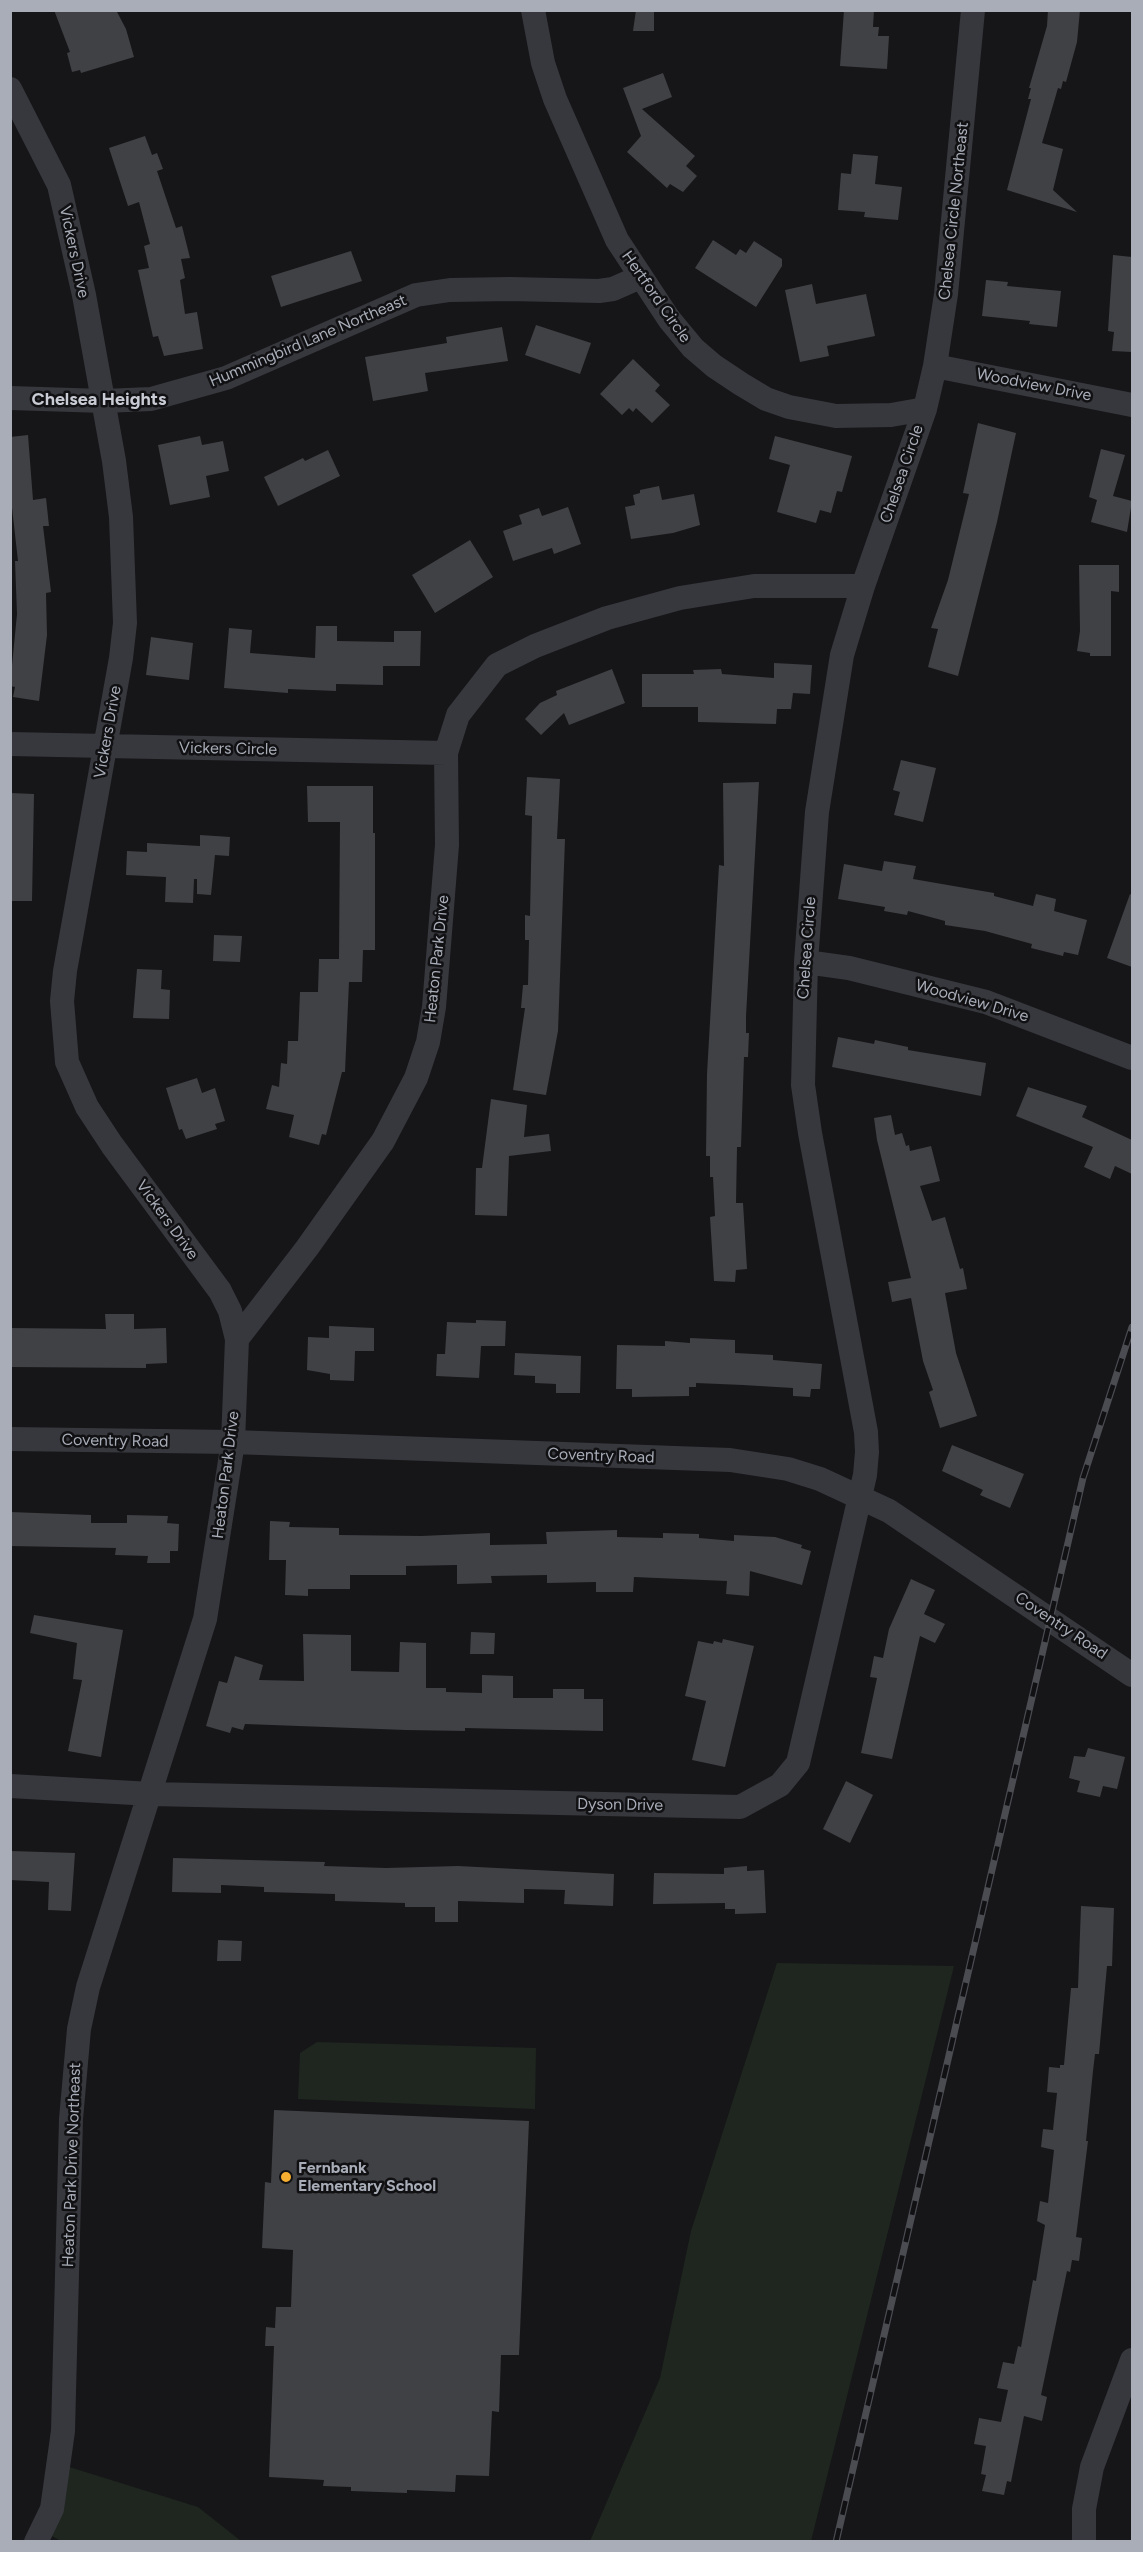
<!DOCTYPE html>
<html>
<head>
<meta charset="utf-8">
<style>
  body { margin:0 }
  #map { position:relative; width:1143px; height:2552px; overflow:hidden; background:#161618; font-family:Figtree,sans-serif }
  canvas { display:block }
  .frame { position:absolute; inset:0; border:12px solid #a8adb8; pointer-events:none }
</style>
</head>
<body>
<div id="map">
<canvas width="1143" height="2552"></canvas>
<div class="frame"></div>
</div>
<script>
const ctx = document.querySelector('canvas').getContext('2d');
ctx.lineJoin = 'round';
function fill(path, color) {
  ctx.fillStyle = color;
  ctx.fill(path, 'evenodd');
}
function poly(rows) {
  const path = new Path2D();
  for (const r of rows) {
    path.moveTo(r[0], r[1]);
    for (let i = 2; i < r.length; i += 2) path.lineTo(r[i], r[i + 1]);
  }
  return path;
}
function strokePath(path, color, width, dash) {
  ctx.strokeStyle = color;
  ctx.lineWidth = width;
  ctx.lineCap = dash ? 'butt' : 'round';
  ctx.setLineDash(dash || []);
  ctx.stroke(path);
}
function label(font, color, halo, rows, align = 'center') {
  ctx.font = font + ' Figtree,sans-serif';
  ctx.lineWidth = 5;
  ctx.setLineDash([]);
  ctx.textBaseline = 'middle';
  ctx.strokeStyle = halo;
  ctx.fillStyle = color;
  for (const [text, x, y, turn = 0] of rows) {
    ctx.save();
    ctx.translate(x, y);
    ctx.rotate((+turn || 0) * Math.PI / 180);
    ctx.textAlign = isNaN(turn) ? turn : align;
    if (halo) ctx.strokeText(text, 0, 0);
    ctx.fillText(text, 0, 0);
    ctx.restore();
  }
}
fill(poly([
  [777,1963,954,1966,811,2541,590,2541,660,2378,691,2231],
  [317,2042,536,2048,535,2109,298,2099,300,2053],
  [66,2466,198,2507,241,2541,61,2541,41,2530]
]), '#1e261f');
fill(poly([
  [54,10,116,10,126,29,134,57,81,73,80,70,72,72,67,53,70,52],
  [636,10,654,10,654,31,633,31],
  [844,10,874,10,873,27,879,27,878,36,889,36,887,69,840,66],
  [1048,10,1080,10,1077,42,1066,82,1063,81,1061,89,1058,88,1042,143,1063,149,1053,190,1077,212,1007,190,1031,99,1028,99,1031,88,1029,88,1047,26],
  [663,73,672,97,642,109,695,156,686,166,697,176,683,192,670,184,667,188,627,152,641,136,623,88],
  [145,136,152,155,157,153,163,169,157,171,176,228,182,226,190,258,181,259,185,278,180,280,185,314,197,312,203,349,164,356,158,336,153,337,138,270,149,268,144,246,150,244,139,202,128,206,109,148],
  [853,154,878,156,875,184,902,187,898,220,864,217,865,212,838,210,841,173,851,174],
  [713,240,736,255,740,249,746,253,754,241,782,259,782,266,756,307,695,268],
  [351,251,362,281,281,307,271,276],
  [1113,255,1132,257,1132,352,1112,351,1114,332,1108,331],
  [986,280,1008,282,1007,286,1061,291,1057,327,1029,324,1030,321,982,316],
  [812,284,816,304,866,294,875,336,827,346,829,356,800,362,785,290],
  [536,325,591,343,580,374,525,355],
  [502,327,508,361,425,373,428,391,373,401,365,357,447,343,446,337],
  [633,359,660,385,655,391,670,405,652,423,636,408,633,412,629,408,622,415,600,394],
  [978,423,1016,433,997,522,958,676,928,667,938,629,931,628,948,580,969,494,963,493],
  [28,435,33,500,46,498,49,526,43,526,51,592,46,593,47,635,39,701,13,697,15,687,10,686,17,614,15,561,18,561,10,490,10,437],
  [200,436,202,445,223,441,229,471,206,476,210,497,170,505,158,445],
  [775,436,852,456,842,492,837,491,831,513,820,510,816,523,777,512,790,465,769,459],
  [1101,449,1125,455,1113,496,1132,501,1127,532,1091,522,1097,500,1089,497],
  [328,450,340,476,278,506,264,477,303,458,305,461],
  [659,486,662,500,694,494,700,525,673,533,631,539,625,507,635,505,633,495,640,493,640,490],
  [568,507,581,544,554,554,552,548,513,561,503,531,522,524,519,515,539,508,542,516],
  [470,540,493,577,435,613,412,575],
  [1079,565,1119,565,1119,592,1111,591,1111,656,1090,656,1090,653,1077,651,1080,631],
  [316,626,337,626,337,641,394,642,394,631,421,631,420,666,383,666,383,685,336,684,336,691,288,689,288,693,224,688,229,628,252,630,250,653,315,658],
  [151,637,193,643,189,680,146,675],
  [774,663,812,665,810,694,793,693,791,709,777,709,776,724,698,722,698,707,642,707,642,674,694,674,693,670,721,669,722,674,774,678],
  [612,669,625,703,569,725,564,713,541,735,525,719,540,703,557,695,556,691],
  [901,760,936,768,923,822,894,815,900,792,893,790],
  [527,777,560,779,557,839,565,839,558,1031,546,1095,513,1090,525,1008,521,1008,523,985,528,985,529,940,525,940,525,915,530,916,532,816,525,815],
  [759,782,746,1016,746,1033,749,1033,748,1057,744,1057,741,1147,737,1147,736,1203,743,1203,747,1269,736,1270,735,1282,714,1281,710,1217,715,1216,713,1177,710,1177,710,1156,706,1156,707,1074,719,865,724,866,723,783],
  [307,786,373,786,373,833,375,833,375,950,363,950,362,982,349,982,345,1072,342,1072,326,1135,322,1134,319,1145,289,1137,294,1115,266,1109,272,1085,279,1087,281,1063,287,1064,288,1041,298,1041,300,992,318,992,319,959,339,959,340,822,308,822],
  [10,793,34,794,32,901,10,901],
  [200,835,230,837,229,856,215,855,211,895,197,894,197,879,194,879,193,903,165,902,166,877,126,875,127,851,147,852,147,843,200,846],
  [884,861,916,866,913,879,994,893,994,896,1033,906,1036,894,1056,899,1054,911,1087,920,1078,955,1064,952,1063,956,1031,948,1032,944,985,931,945,925,945,921,908,911,907,915,884,911,885,907,838,899,844,864,882,871],
  [1130,894,1132,895,1132,967,1107,958],
  [214,935,242,936,240,962,213,961],
  [137,969,162,970,161,989,170,990,169,1019,133,1018],
  [838,1037,874,1044,875,1040,908,1047,908,1050,986,1063,981,1096,832,1067],
  [197,1078,202,1093,215,1088,225,1121,215,1124,217,1129,186,1139,182,1129,179,1130,166,1088],
  [1028,1087,1087,1106,1082,1117,1132,1140,1132,1174,1115,1166,1110,1179,1084,1167,1093,1147,1016,1116],
  [491,1099,527,1105,524,1137,549,1134,551,1151,509,1156,507,1216,475,1215,476,1168,482,1168],
  [891,1115,895,1135,902,1133,906,1146,909,1145,910,1151,931,1146,940,1181,920,1186,932,1221,945,1217,960,1269,963,1268,967,1289,945,1293,956,1353,977,1416,940,1428,929,1392,933,1390,923,1361,911,1298,892,1302,888,1282,911,1278,877,1140,874,1118],
  [105,1314,134,1314,134,1329,166,1328,167,1363,146,1364,146,1368,10,1367,10,1328,106,1329],
  [476,1320,506,1321,505,1346,481,1346,479,1378,436,1376,437,1354,445,1354,447,1322,476,1323],
  [329,1326,374,1328,374,1351,355,1351,354,1381,330,1380,330,1374,307,1370,308,1337,329,1338],
  [690,1338,735,1340,735,1353,773,1355,773,1360,822,1364,820,1389,811,1389,810,1397,793,1396,793,1388,743,1385,696,1383,696,1387,689,1387,689,1396,632,1397,632,1389,616,1389,617,1345,665,1346,665,1341,690,1343],
  [515,1353,581,1356,580,1393,556,1393,556,1384,535,1383,535,1376,514,1375],
  [952,1445,1024,1474,1010,1508,980,1495,983,1490,942,1471],
  [10,1512,91,1515,91,1523,127,1523,127,1515,168,1516,167,1523,179,1524,178,1551,170,1551,170,1563,147,1563,148,1556,115,1555,116,1548,10,1546],
  [270,1521,290,1522,289,1527,339,1528,339,1535,421,1536,490,1533,490,1545,547,1544,546,1532,617,1530,617,1537,663,1538,663,1533,699,1534,699,1538,734,1541,734,1535,775,1537,802,1545,801,1548,811,1551,802,1585,750,1571,749,1596,726,1594,727,1581,634,1577,633,1592,596,1592,596,1582,547,1583,547,1575,491,1576,492,1583,457,1584,457,1565,406,1566,406,1575,350,1575,350,1589,308,1589,308,1596,285,1595,286,1560,269,1560],
  [911,1579,935,1590,924,1614,945,1624,935,1643,920,1636,892,1759,861,1753,877,1678,870,1677,874,1656,883,1658,889,1629],
  [34,1615,123,1630,101,1757,68,1751,82,1680,73,1679,77,1643,30,1633],
  [471,1632,495,1633,494,1654,470,1654],
  [303,1634,351,1635,351,1671,399,1672,400,1642,426,1643,426,1688,446,1688,446,1692,482,1693,482,1675,513,1676,513,1698,553,1698,553,1689,584,1689,584,1699,603,1699,603,1731,465,1728,465,1731,406,1730,245,1724,243,1730,232,1727,230,1733,206,1726,219,1681,227,1683,235,1656,263,1665,259,1680,304,1681],
  [723,1639,754,1646,725,1767,692,1760,706,1701,685,1696,698,1641,713,1644,714,1641,722,1643],
  [1088,1748,1125,1757,1117,1789,1103,1786,1100,1797,1077,1792,1080,1781,1069,1778,1074,1756,1085,1757],
  [846,1781,873,1795,850,1843,823,1829],
  [11,1851,75,1853,71,1911,48,1910,49,1882,10,1880],
  [173,1858,325,1862,324,1866,386,1868,458,1866,614,1874,613,1906,564,1904,565,1890,524,1889,524,1903,458,1901,458,1922,435,1922,435,1907,405,1907,405,1903,335,1901,335,1894,264,1892,264,1887,221,1885,221,1893,172,1892],
  [747,1866,747,1871,764,1870,766,1913,735,1914,735,1909,725,1909,725,1903,653,1904,654,1873,724,1874,724,1868],
  [1081,1906,1114,1908,1112,1966,1107,1966,1099,2054,1095,2054,1093,2071,1086,2141,1088,2141,1076,2237,1082,2238,1079,2261,1072,2260,1070,2272,1067,2271,1041,2395,1047,2397,1042,2421,1024,2416,1011,2482,1007,2481,1004,2495,982,2491,986,2475,981,2474,986,2446,974,2444,979,2418,1001,2422,1008,2390,997,2388,1003,2362,1014,2364,1018,2346,1021,2347,1033,2280,1036,2281,1045,2225,1037,2221,1040,2201,1048,2203,1054,2150,1041,2147,1043,2129,1053,2130,1057,2093,1047,2092,1049,2067,1060,2068,1060,2065,1064,2065,1071,1988,1078,1988],
  [218,1940,242,1941,241,1961,217,1961],
  [274,2110,529,2121,519,2355,501,2355,499,2412,492,2411,489,2476,456,2475,455,2492,407,2490,407,2493,351,2491,351,2487,323,2486,324,2480,269,2477,274,2346,265,2346,266,2327,275,2328,276,2307,291,2307,293,2250,262,2248,265,2182,271,2183]
]), '#404145');
strokePath(poly([
  [533,10,543,63,555,99,617,240,669,319,693,348,714,366,741,384,766,399,789,407,836,416,891,415,925,409],
  [10,89,59,185,84,295,114,461,121,517,125,623,121,658,65,971,62,1001,67,1062,87,1107,112,1145,220,1291,230,1311,237,1339],
  [935,366,1132,405],
  [10,398,104,401,151,399,226,378,416,295,450,290,510,289,599,291,613,289,640,277],
  [10,744,446,753],
  [806,962,849,968,986,1002,1132,1058],
  [10,1439,233,1442,730,1460,788,1469,820,1479,889,1511,1132,1675],
  [10,1786,151,1794,740,1807,780,1785,798,1763,865,1475,867,1452,866,1432,810,1133,803,1085,806,962,817,812,842,655,863,586,925,409,935,366,946,294,973,10],
  [36,2542,52,2509,63,2431,71,2119,79,2029,88,1987,205,1619,233,1442,237,1339,307,1248,383,1141,416,1078,428,1042,434,1007,447,845,446,753,458,715,497,665,535,646,607,618,680,598,754,586,863,586],
  [1084,2542,1084,2509,1092,2467,1132,2360]
]), '#37383d', 24);
const rail = poly([
  [836,2542,1083,1478,1132,1327]
]);
strokePath(rail, '#4a4c52', 7);
strokePath(rail, '#111113', 4.5, [14]);
for (const [x, y, r, color] of [
  [286,2177,6,"#f6af30"]
]) {
  const dot = new Path2D();
  dot.arc(x, y, r, 0, 2 * Math.PI);
  ctx.fillStyle = color;
  ctx.fill(dot);
  strokePath(dot, '#111113', 2);
}
label('16px', '#a8adb8', '#111113', [
  ["Chelsea Circle Northeast",954,211,-84],
  ["Vickers Drive",74,252,78],
  ["Hertford Circle",656,297,55],
  ["Hummingbird Lane Northeast",308,341,-23],
  ["Woodview Drive",1034,385,11],
  ["Chelsea Circle",902,474,-71],
  ["Vickers Drive",108,732,-80],
  ["Vickers Circle",228,749,1],
  ["Chelsea Circle",807,948,-86],
  ["Heaton Park Drive",437,959,-84],
  ["Woodview Drive",972,1001,16],
  ["Vickers Drive",167,1220,54],
  ["Coventry Road",115,1441,1],
  ["Coventry Road",601,1456,2],
  ["Heaton Park Drive",226,1475,-83],
  ["Coventry Road",1061,1626,34],
  ["Dyson Drive",620,1805,1],
  ["Heaton Park Drive Northeast",72,2165,-88]
]);
label('bold 16px', '#a8adb8', '#111113', [
  ["Fernbank",298,2168],
  ["Elementary School",298,2186]
], 'left');
label('bold 18px', '#c9ccd4', '#111113', [
  ["Chelsea Heights",99,400]
]);
</script>
</body>
</html>
